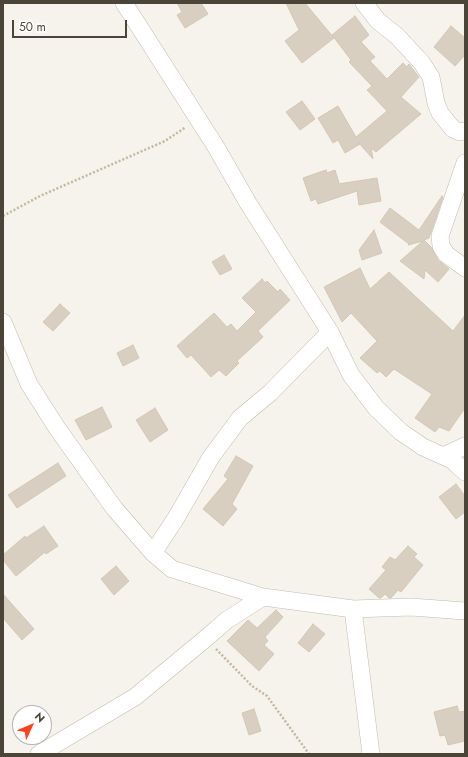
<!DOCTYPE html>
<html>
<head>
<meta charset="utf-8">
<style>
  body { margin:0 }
  #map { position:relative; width:468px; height:757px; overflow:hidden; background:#f6f3ec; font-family:Jost,sans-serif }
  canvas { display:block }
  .frame { position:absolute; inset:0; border:4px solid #4b4439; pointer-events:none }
  .north { position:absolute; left:12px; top:705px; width:40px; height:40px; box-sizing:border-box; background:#fff; border:1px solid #b7b4b0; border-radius:50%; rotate:46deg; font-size:11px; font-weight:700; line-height:16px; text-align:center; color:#4b4439 }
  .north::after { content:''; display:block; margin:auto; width:14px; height:18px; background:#fc3f1d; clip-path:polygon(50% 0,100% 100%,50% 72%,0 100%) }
  .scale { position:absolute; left:12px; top:20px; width:115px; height:18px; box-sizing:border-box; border:2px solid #4b4439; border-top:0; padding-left:5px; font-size:12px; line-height:14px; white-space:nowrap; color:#4b4439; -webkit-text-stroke:3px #fff; paint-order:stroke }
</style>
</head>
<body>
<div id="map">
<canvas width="468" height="757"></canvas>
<div class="frame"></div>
<div class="north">N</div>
<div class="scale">50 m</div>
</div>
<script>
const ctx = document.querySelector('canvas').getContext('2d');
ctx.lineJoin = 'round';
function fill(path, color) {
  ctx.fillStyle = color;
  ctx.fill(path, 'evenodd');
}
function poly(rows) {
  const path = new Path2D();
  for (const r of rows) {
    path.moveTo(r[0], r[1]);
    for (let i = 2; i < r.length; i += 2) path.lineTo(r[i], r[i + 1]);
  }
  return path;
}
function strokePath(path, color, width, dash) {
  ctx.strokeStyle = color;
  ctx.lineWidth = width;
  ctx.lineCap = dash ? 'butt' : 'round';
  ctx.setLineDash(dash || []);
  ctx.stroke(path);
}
const building = poly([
  [177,3,201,3,208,14,185,28,177,15,182,12,177,3],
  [286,3,305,3,334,38,302,63,285,41,299,30,286,3],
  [355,16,369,35,361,42,375,57,370,61,387,79,403,63,407,67,409,64,419,77,401,97,421,114,376,152,371,148,373,159,358,142,360,144,345,153,338,140,333,143,318,118,338,106,356,137,387,111,367,90,372,86,349,62,351,60,332,35,355,16],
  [451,26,465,38,465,55,455,66,434,47,451,26],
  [302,101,315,119,300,130,286,112,302,101],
  [326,170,327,173,335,170,339,183,338,184,377,178,381,201,359,205,357,191,318,204,316,199,311,201,303,178,326,170],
  [442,196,443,197,429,238,424,240,431,247,438,260,449,269,438,282,425,270,424,279,400,261,423,241,408,245,409,244,380,222,390,208,419,230,442,196],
  [374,230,382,253,362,260,359,250,374,230],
  [224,255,232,269,220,275,212,262,224,255],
  [360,268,370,289,389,272,453,331,465,315,465,408,449,431,439,427,435,432,415,418,432,394,394,369,386,377,380,371,377,373,360,358,377,341,351,313,342,322,324,287,360,268],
  [262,279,265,283,267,281,278,292,280,289,290,300,258,331,263,337,237,361,239,363,226,376,219,370,211,377,191,355,187,358,177,346,214,313,227,327,231,324,237,331,256,312,242,298,262,279],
  [60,304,70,313,53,331,43,322,60,304],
  [133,345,139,358,123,366,117,353,133,345],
  [102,407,112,427,86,440,75,420,102,407],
  [155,408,168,430,150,442,136,420,155,408],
  [236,456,253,466,232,504,237,509,223,526,203,509,228,479,224,476,236,456],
  [58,463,66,476,17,508,8,495,58,463],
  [456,484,465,496,465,512,456,519,439,497,456,484],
  [44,526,58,546,46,554,45,552,16,576,3,560,3,555,25,536,26,538,44,526],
  [408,546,417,554,414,557,423,565,401,592,398,590,391,598,389,598,385,594,381,598,379,598,369,589,386,570,382,567,390,557,395,560,408,546],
  [116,566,129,581,114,595,101,579,116,566],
  [3,594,34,629,22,640,3,618,3,594],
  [276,610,283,617,265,637,268,641,264,645,274,654,259,671,227,641,248,620,257,628,276,610],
  [313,624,325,634,309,652,298,643,313,624],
  [457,706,459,712,465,711,465,741,448,745,445,735,440,736,434,712,457,706],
  [254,709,261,731,249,735,242,713,254,709]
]);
fill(building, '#d8cfc1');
strokePath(building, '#d3c7b4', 1);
const minor = poly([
  [124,3,216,147,248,203,330,332,351,375,376,408,401,432,423,447,452,460,465,472],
  [364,3,378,21,397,36,422,63,431,77,436,103,440,113,448,123,453,129,460,132,465,131],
  [465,163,440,236,441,246,446,254,465,268],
  [3,322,29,384,57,428,114,508,153,553,172,569,263,597,353,609,411,607,465,611],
  [443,456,465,446],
  [153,553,176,518,211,457,240,418,270,393,330,332],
  [353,609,371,754],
  [39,754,135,697,205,639,227,620,263,597]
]);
strokePath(minor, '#c2bbae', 18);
strokePath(poly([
  [3,216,40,196,165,141,186,127],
  [216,649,252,686,267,696,309,754]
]), '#c4b79f', 2.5, [2, 2]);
strokePath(minor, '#fff', 17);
</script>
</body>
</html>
